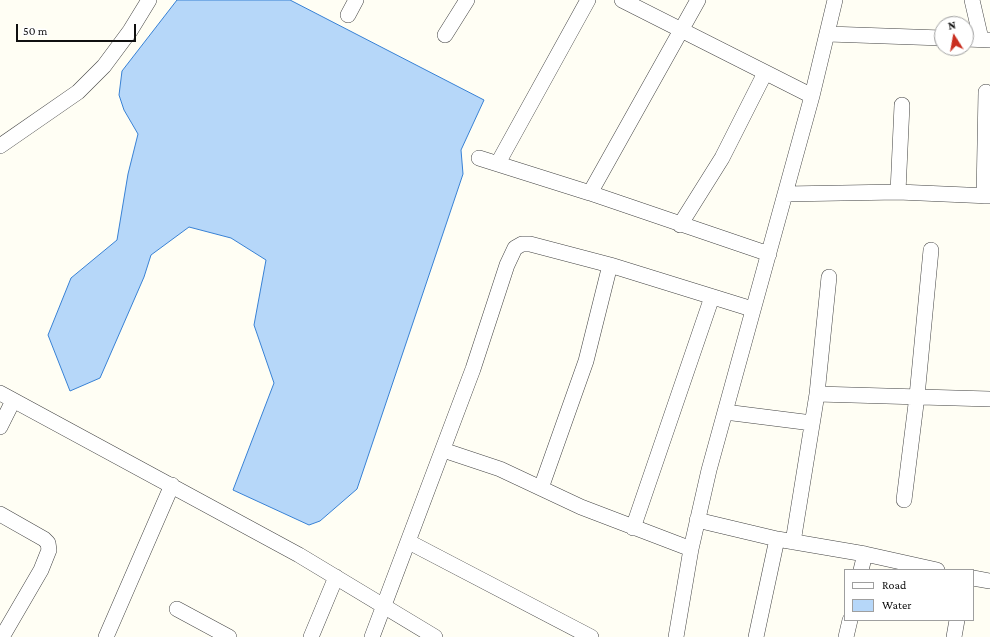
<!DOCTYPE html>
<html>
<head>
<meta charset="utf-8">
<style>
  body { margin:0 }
  #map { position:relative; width:990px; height:637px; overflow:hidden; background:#fffef4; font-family:"Crimson Pro",serif }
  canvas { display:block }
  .legend { position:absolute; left:844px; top:569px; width:130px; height:52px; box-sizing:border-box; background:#fff; border:1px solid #9f9f9f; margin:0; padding:5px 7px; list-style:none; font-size:12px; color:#101010 }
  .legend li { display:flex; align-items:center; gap:8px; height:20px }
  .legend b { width:20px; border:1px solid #9f9f9f }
  .north { position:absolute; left:934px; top:16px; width:40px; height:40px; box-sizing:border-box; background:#fff; border:1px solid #9f9f9f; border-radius:50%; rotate:349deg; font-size:11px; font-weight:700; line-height:16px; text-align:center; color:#101010 }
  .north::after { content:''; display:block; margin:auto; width:14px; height:18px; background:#c92f20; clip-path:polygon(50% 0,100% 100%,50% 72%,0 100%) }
  .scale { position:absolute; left:16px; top:24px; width:120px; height:18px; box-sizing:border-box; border:2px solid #101010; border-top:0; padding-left:5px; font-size:12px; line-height:14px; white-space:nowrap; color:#101010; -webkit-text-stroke:3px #fff; paint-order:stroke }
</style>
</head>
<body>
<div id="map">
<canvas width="990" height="637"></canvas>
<ul class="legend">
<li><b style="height:5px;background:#fff"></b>Road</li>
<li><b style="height:11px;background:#b6d7f9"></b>Water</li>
</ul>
<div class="north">N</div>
<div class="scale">50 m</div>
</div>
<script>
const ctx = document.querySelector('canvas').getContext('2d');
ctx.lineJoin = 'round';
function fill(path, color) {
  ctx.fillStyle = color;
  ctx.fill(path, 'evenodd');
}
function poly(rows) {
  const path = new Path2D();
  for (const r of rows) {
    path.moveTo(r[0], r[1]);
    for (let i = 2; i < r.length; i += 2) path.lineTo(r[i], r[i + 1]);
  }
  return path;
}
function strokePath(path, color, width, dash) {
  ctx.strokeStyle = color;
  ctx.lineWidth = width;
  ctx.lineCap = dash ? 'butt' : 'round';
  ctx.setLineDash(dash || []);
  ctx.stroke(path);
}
const water = poly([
  [177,0,290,0,484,100,461,150,463,174,357,489,320,521,309,525,233,490,274,383,254,325,266,260,231,238,189,227,151,255,144,277,100,378,70,391,48,335,71,278,117,240,128,174,138,134,124,110,119,95,122,71,177,0]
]);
fill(water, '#b6d7f9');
strokePath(water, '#3881d4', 1);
const minor = poly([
  [622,0,812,96],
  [972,0,981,39],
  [348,15,356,0],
  [828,34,942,38],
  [445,35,467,0],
  [966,39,990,40],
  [0,146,78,92,104,66,130,31,149,0],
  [479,158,590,193,769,254],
  [498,163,588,0],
  [898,192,902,105],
  [590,193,698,0],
  [785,194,898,192,990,196],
  [984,196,986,92],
  [680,225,722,158,765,73],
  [0,393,299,555,435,637],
  [817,394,990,399],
  [725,412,812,423],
  [0,427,13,401],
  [443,450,500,469,581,507,691,549],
  [541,488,586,361,610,265,752,309],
  [904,500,917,396,931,250],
  [0,514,44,539,48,543,49,550,41,570,2,637],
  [697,520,777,539,865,554,937,570],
  [633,528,712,297],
  [409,542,591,637],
  [793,542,817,394,829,277],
  [861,570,865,554],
  [973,578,990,581],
  [177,609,229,637],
  [106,637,172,485],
  [311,637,336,577],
  [372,637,473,369,507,265,515,248,522,244,530,244,610,265],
  [676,637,691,549,709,470,812,96,835,0],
  [756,637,777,539],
  [846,637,850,620],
  [954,637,957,620]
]);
strokePath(minor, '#434343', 16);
strokePath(minor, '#fff', 15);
</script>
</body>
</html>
